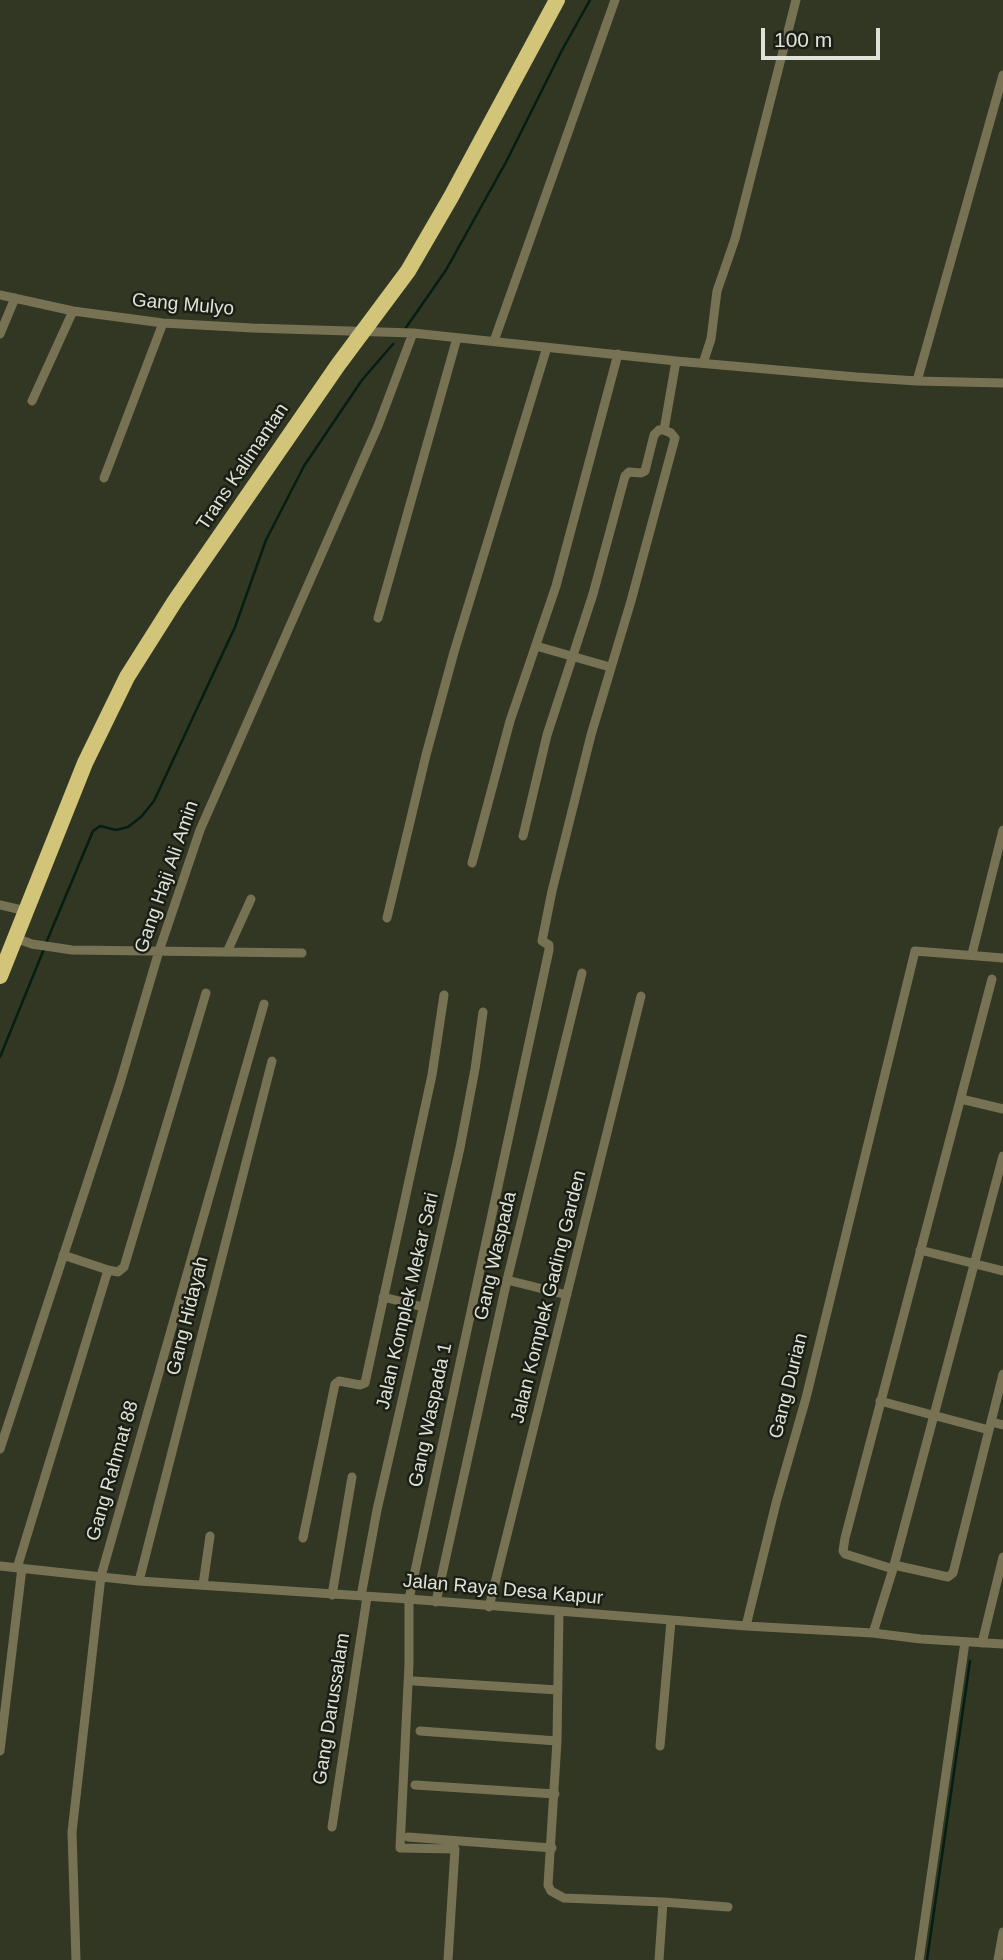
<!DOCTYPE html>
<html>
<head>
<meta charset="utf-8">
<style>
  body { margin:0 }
  #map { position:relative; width:1003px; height:1960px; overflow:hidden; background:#323724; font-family:Helvetica,sans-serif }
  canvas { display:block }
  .scale { position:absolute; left:761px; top:28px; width:119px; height:32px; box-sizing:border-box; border:4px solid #dfe3d7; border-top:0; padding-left:9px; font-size:21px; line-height:24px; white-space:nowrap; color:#dfe3d7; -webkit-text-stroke:5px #1b1e15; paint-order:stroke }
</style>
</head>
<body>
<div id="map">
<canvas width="1003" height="1960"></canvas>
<div class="scale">100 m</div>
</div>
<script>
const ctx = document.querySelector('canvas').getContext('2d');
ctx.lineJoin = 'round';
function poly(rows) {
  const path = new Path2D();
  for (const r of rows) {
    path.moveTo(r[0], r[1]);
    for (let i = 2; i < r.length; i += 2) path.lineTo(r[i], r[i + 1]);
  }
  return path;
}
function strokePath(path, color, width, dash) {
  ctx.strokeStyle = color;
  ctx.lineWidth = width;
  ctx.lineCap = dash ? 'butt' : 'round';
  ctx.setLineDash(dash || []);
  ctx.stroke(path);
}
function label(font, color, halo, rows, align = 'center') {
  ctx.font = font + ' Helvetica,sans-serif';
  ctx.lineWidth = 5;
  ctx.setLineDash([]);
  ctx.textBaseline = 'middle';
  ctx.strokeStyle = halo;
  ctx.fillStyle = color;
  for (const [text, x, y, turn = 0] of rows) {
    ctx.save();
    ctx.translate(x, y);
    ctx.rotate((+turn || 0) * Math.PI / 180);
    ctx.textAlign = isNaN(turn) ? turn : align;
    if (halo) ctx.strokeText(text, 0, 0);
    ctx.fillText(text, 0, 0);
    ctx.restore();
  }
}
strokePath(poly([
  [405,329,446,270,506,162,561,52,590,0],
  [46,943,93,831,100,826,116,830,128,827,141,817,154,801,235,627,266,540,304,466,362,380,393,344],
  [0,1057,44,949],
  [927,1960,970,1661]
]), '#051d12', 2.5);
strokePath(poly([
  [0,295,73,311,163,323,252,328,413,333,676,361,856,377,917,381,1003,383],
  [0,334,15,298],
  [494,341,615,0],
  [703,363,711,339,717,291,735,239,796,0],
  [917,381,1003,75],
  [32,401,73,311],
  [664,430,676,361],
  [104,478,163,323],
  [378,618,457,338],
  [536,646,610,667],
  [472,863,510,721,556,586,618,354],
  [0,905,26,911],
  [387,918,426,755,454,652,547,347],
  [15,938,32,944,72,950,302,953],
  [227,952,251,899],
  [972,954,1003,830],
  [961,1099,1003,1109],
  [920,1250,1003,1271],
  [63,1255,108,1270],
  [507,1280,567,1295],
  [383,1297,423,1307],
  [880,1401,989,1430,1003,1374],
  [991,1422,1003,1425],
  [0,1449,120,1083,159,951,200,830,378,426,413,333],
  [303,1538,335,1384,339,1381,360,1385,365,1383,432,1075,444,995],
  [894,1565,948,1577,953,1573,989,1430],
  [0,1566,139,1581,409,1599,746,1626,873,1633,921,1639,1003,1644],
  [17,1568,108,1270,118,1272,124,1267,206,993],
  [893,1569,845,1554,843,1551,845,1538,992,979],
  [139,1581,272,1061],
  [203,1585,210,1536],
  [332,1595,352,1477],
  [361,1596,377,1510,460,1148,475,1069,483,1012],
  [436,1602,507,1280,582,973],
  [489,1607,641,996],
  [559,1611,557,1741,548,1885,551,1891,564,1898,663,1902,659,1960],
  [746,1626,776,1503,806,1398,915,951,1003,958],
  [873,1633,893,1569,1003,1156],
  [982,1643,1003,1557],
  [414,1681,558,1690],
  [420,1731,557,1741],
  [660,1746,671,1621],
  [0,1751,22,1568],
  [415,1785,555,1794],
  [332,1827,367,1597],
  [408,1837,552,1848],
  [663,1902,728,1907],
  [76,1960,72,1832,101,1576,264,1004],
  [448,1960,455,1849,400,1848,409,1664,409,1599,549,950,549,945,542,941,552,891,591,735,631,601,675,438,671,433,664,430,659,430,654,435,645,471,641,473,629,472,625,476,593,594,547,735,523,836],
  [919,1960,965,1642],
  [998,1960,1003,1932]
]), '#777254', 9);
strokePath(poly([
  [0,976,85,763,127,677,175,601,338,365,408,271,451,197,557,0]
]), '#d2c57a', 16);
label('19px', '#dfe3d7', '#1b1e15', [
  ["Gang Mulyo",183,305,5],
  ["Trans Kalimantan",243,467,-56],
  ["Gang Haji Ali Amin",167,877,-71],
  ["Gang Waspada",496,1256,-77],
  ["Jalan Komplek Gading Garden",549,1297,-76],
  ["Jalan Komplek Mekar Sari",408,1301,-77],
  ["Gang Hidayah",188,1316,-76],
  ["Gang Durian",789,1386,-76],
  ["Gang Waspada 1",431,1415,-78],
  ["Gang Rahmat 88",113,1471,-74],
  ["Jalan Raya Desa Kapur",503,1590,5],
  ["Gang Darussalam",332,1709,-81]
]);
</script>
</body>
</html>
